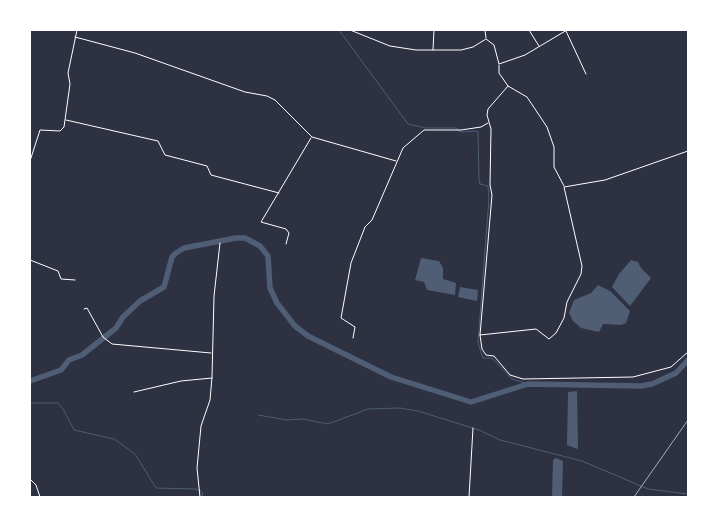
<!DOCTYPE html>
<html>
<head>
<meta charset="utf-8">
<style>
  body { margin:0 }
  #map { position:relative; width:718px; height:527px; overflow:hidden; background:#2d3142; font-family:Karla,sans-serif }
  canvas { display:block }
  .frame { position:absolute; inset:0; border:31px solid #fff; pointer-events:none }
</style>
</head>
<body>
<div id="map">
<canvas width="718" height="527"></canvas>
<div class="frame"></div>
</div>
<script>
const ctx = document.querySelector('canvas').getContext('2d');
ctx.lineJoin = 'round';
function fill(path, color) {
  ctx.fillStyle = color;
  ctx.fill(path, 'evenodd');
}
function poly(rows) {
  const path = new Path2D();
  for (const r of rows) {
    path.moveTo(r[0], r[1]);
    for (let i = 2; i < r.length; i += 2) path.lineTo(r[i], r[i + 1]);
  }
  return path;
}
function strokePath(path, color, width, dash) {
  ctx.strokeStyle = color;
  ctx.lineWidth = width;
  ctx.lineCap = dash ? 'butt' : 'round';
  ctx.setLineDash(dash || []);
  ctx.stroke(path);
}
fill(poly([
  [421,258,439,261,443,268,443,279,456,283,455,295,427,290,424,282,415,280],
  [631,260,638,262,641,268,651,278,630,306,612,287,619,274],
  [598,285,610,291,630,311,626,323,621,325,603,324,599,332,581,328,573,321,569,313,574,300,591,293],
  [460,287,478,290,477,301,458,297],
  [577,391,578,447,577,449,567,445,568,392],
  [556,458,563,461,562,497,553,497,552,495,553,460]
]), '#4f5d75');
strokePath(poly([
  [339,30,408,124,426,128,457,128,460,132,478,131,479,179,480,184,488,186,489,198,478,343,483,358,492,358,512,379,528,384],
  [30,403,58,403,63,409,74,430,114,439,135,454,156,488,196,489,202,492,203,497],
  [258,415,287,420,303,419,328,424,368,409,400,408,418,411,479,430,500,440,582,461,648,489,688,494]
]), '#4f5d75', 1);
strokePath(poly([
  [30,381,61,370,69,360,82,355,116,328,123,317,140,301,164,287,172,257,176,253,184,248,236,238,245,238,260,246,268,256,270,288,277,303,295,326,308,336,391,377,471,402,528,384,641,386,652,384,676,373,688,360]
]), '#4f5d75', 5.5);
strokePath(poly([
  [485,30,486,38],
  [529,30,539,46],
  [566,31,586,74],
  [75,37,135,53,245,92,267,96,275,100,312,137,396,161],
  [433,50,434,30],
  [499,65,499,73,508,86,488,109,487,115,491,129,490,185,492,195,480,335,482,349,486,355,494,356,510,375,523,379,633,377,671,367,688,352],
  [508,86,527,97,547,127,554,147,554,167,564,186],
  [66,120,158,141,165,155,207,166,211,175,279,193],
  [30,161,40,130,60,131,64,127,70,84,68,73,77,30],
  [286,244,289,233,286,229,261,222,311,138],
  [30,260,58,271,61,279,75,280],
  [84,309,87,308,103,337,112,344,211,353],
  [480,335,536,329,549,339,556,333,564,318,567,302,581,274,582,266,564,187,605,180,688,151],
  [353,338,355,327,341,318,351,263,365,227,372,220,403,148,424,130,461,130,481,127,488,123],
  [134,392,181,381,212,378],
  [30,479,36,485,40,497],
  [200,497,197,468,201,426,210,400,212,377,214,296,220,243],
  [469,497,473,428]
]), '#fff', 1);
strokePath(poly([
  [350,30,390,46,416,50,461,50,473,47,486,39,494,45,499,64,525,55,567,30]
]), '#fff', 1);
strokePath(poly([
  [634,497,688,420]
]), '#abadb3', 1);
</script>
</body>
</html>
